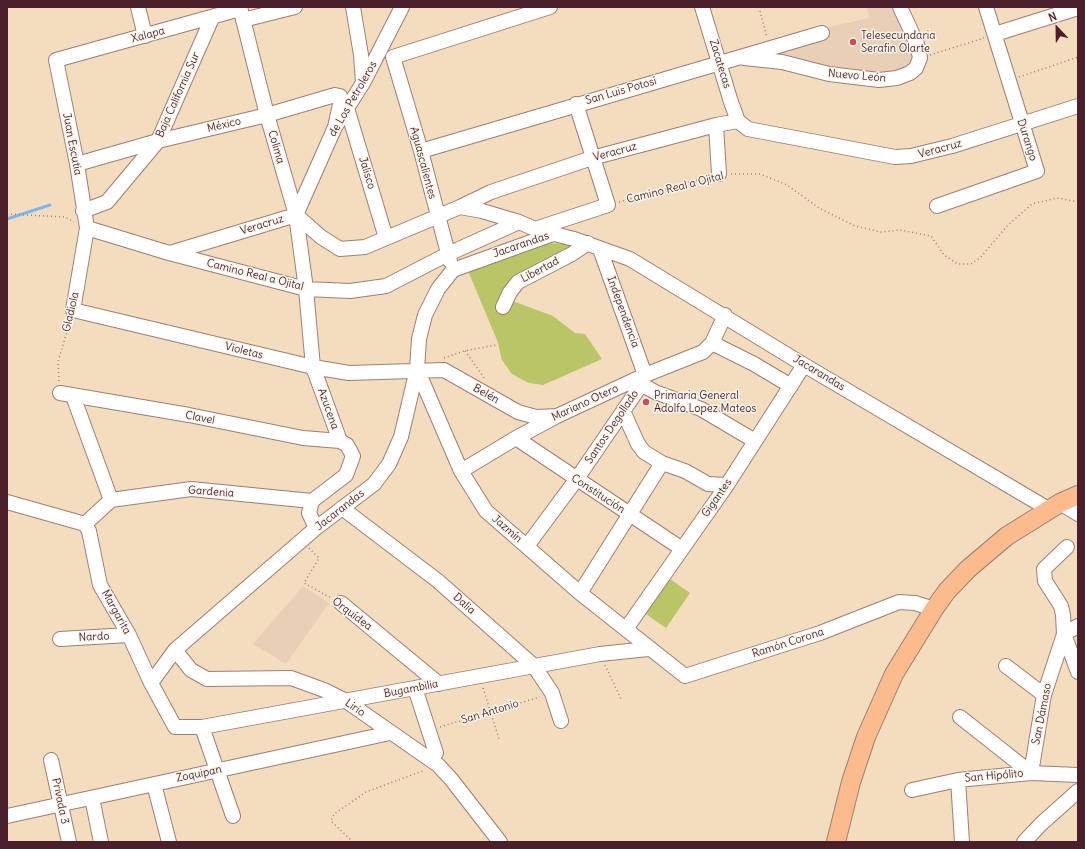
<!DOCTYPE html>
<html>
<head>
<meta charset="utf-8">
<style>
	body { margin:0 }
	#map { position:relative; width:1085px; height:849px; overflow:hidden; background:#f4ddbf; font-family:Delius,sans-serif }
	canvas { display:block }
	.frame { position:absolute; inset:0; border:8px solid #4a1f2b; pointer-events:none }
	.north { position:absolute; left:1037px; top:8px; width:40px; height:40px; -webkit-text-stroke:3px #fbf7ec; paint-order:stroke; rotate:338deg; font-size:11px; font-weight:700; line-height:16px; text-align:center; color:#4a1f2b }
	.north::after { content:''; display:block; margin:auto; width:14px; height:18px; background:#4a1f2b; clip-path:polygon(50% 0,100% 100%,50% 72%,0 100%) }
</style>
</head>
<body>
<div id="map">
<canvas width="1085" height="849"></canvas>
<div class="frame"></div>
<div class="north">N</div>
</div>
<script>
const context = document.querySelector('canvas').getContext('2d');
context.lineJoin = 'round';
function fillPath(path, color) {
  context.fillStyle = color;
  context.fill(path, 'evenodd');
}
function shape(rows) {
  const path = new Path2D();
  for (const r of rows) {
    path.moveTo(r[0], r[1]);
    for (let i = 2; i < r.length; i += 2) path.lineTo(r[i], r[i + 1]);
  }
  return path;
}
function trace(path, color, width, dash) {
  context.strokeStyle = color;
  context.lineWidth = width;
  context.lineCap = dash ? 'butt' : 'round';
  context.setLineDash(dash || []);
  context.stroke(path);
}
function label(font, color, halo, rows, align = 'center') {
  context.font = font + ' Delius,sans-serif';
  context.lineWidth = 3;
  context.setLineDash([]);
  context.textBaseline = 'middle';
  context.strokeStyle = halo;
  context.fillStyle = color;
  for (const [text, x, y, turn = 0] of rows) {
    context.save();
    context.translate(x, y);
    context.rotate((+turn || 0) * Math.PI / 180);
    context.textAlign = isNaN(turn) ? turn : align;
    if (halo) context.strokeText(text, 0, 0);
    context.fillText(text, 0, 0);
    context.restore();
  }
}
const built = shape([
	[867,7,893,7,916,58,901,78,750,57,824,28,869,18],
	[303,586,329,603,286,664,253,644]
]);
const green = shape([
	[543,243,573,244,510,300,553,316,575,333,585,334,602,359,543,385,529,383,519,378,511,373,502,360,497,340,466,266],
	[667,577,690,593,666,628,643,612]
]);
const stream = shape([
	[7,219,50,205]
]);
const path = shape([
	[759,7,767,38],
	[930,55,984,38],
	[1019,77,1078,57],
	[731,174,760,174,787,185,819,208,855,226,881,232,900,230,931,236,944,255,958,264,971,264,980,258,1008,225,1032,204,1057,198,1078,202],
	[619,202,708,177],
	[7,214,65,217,74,222],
	[465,351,485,379],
	[444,358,464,351,496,345],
	[59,381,58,362,70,321],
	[309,548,319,558,304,583,331,598],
	[605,665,621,699],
	[483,688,499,739],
	[440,727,540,697],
	[353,842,331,821,334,814,366,792,425,770]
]);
const minor = shape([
	[138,7,145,36],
	[240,7,267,115,296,215,306,289,313,367,340,441,347,445,353,456,346,475,312,501,309,513,316,528],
	[353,7,361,55,363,83],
	[702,7,731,102,738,121,748,129,895,157,911,156,952,146,1078,106],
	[243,20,295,7],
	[995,34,1078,8],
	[744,58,782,62,829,74,879,80,897,78,910,73,916,68,920,58,917,44,900,7],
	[347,108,386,238],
	[716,125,719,174],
	[421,151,822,33],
	[77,164,158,141,267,115,335,95,340,96,341,100,335,127],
	[937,206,1037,171,986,7],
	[460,207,482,211,519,222,535,229,574,239,630,259,804,365,1050,510],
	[83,211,107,202,158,141,212,18],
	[296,215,321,237,340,249,365,247,460,207,491,192,592,158,716,125,738,121],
	[296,215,335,127,363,83,402,7],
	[519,222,448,254,386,286,350,291,306,289,169,253,87,228,73,310,313,367,349,373,444,370,518,412,536,417,557,416],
	[87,228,77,164,56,60,240,9],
	[535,229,608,205,576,104],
	[600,249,645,375],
	[170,253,296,215],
	[450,261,421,151,393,57,550,7],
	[503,307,510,292,518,282,572,254,588,243],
	[712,343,754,364,791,386],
	[417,369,461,471,486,511,580,593,685,676,820,633,899,602,915,603,934,609],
	[634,380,655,392,701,409,755,441],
	[60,393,189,415,303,438,340,441],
	[73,396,111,500],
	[623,411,638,444,644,452,662,463,685,471,708,484,727,485],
	[516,438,682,549],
	[461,471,516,438,557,416,645,375,703,352,712,343,725,315],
	[111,500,85,524,89,531,100,585,129,635,151,683,175,727,202,727,600,654,648,649],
	[111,500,191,489,312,501],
	[7,502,85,524],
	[1060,503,1078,514],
	[342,508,438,581,534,666,552,693,561,721],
	[527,546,576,480,641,385],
	[1067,547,1044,569,1045,581,1061,606,1063,615,1064,634,1078,672],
	[580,593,662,463],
	[341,603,439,684],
	[626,629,727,485,804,365],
	[1064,634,1078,626],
	[60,639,129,635],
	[175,650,191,670,207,679,291,678,324,690,346,701,438,765,451,779,500,842],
	[1006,666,1044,695],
	[151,683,175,650,316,528,374,484,389,464,401,437,417,369,419,339,425,315,438,289,453,270,553,234],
	[415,688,436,753,430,759],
	[960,717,1031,773,1044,695,1064,634],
	[202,727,233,816],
	[51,760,69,842],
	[958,780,962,842],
	[154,784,169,842],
	[912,790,958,780,1031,773,1078,775],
	[92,798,101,842],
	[7,816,390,733],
	[1024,842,1041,824,1078,791]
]);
const major = shape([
	[836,842,851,782,866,737,894,674,934,609,947,591,968,569,1007,536,1060,503,1078,495]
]);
const markers = [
	[853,42,4,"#d1495b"],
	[646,402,4,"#d1495b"]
];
const streetNames = [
	["Xalapa",148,35,-15],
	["Zacatecas",720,64,73],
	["Nuevo León",857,76,5],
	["San Luis Potosí",621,91,-16],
	["Baja California Sur",178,95,-66],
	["de Los Petroleros",353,99,-60],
	["México",224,125,-13],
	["Durango",1027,140,72],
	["Juan Escutia",72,144,79],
	["Colima",276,147,74],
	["Veracruz",940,149,-15],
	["Veracruz",615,152,-15],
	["Aguascalientes",423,163,75],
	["Jalisco",367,173,73],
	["Camino Real a Ojital",675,188,-14],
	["Veracruz",262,225,-17],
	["Jacarandas",521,245,-19],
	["Libertad",540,270,-28],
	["Camino Real a Ojital",255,275,14],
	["Gladiola",71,312,-77],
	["Independencia",623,312,70],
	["Violetas",244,351,14],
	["Jacarandas",819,373,31],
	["Belén",486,394,29],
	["Mariano Otero",585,403,-25],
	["Azucena",328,409,70],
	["Clavel",200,418,11],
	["Santos Degollado",612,427,-56],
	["Gardenia",211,492,4],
	["Constitución",598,494,33],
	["Gigantes",717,498,-55],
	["Jacarandas",340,510,-38],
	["Jazmín",507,529,41],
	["Dalia",464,604,42],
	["Margarita",116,612,61],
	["Orquídea",352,614,37],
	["Nardo",94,637,-3],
	["Ramón Corona",788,643,-18],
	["Bugambilia",411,689,-11],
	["Lirio",355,708,34],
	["San Antonio",490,712,-17],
	["San Dámaso",1042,714,-79],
	["Zoquipan",199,774,-12],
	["San Hipólito",994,776,-5],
	["Privada 3",60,801,78]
];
const poiNames = [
	["Telesecundaria",861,36],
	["Serafin Olarte",861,49],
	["Primaria General",654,396],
	["Adolfo Lopez Mateos",654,409]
];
fillPath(built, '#e8cfb6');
fillPath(green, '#b9c567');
trace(stream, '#7fb7ef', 3);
trace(minor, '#9f7e75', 16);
trace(major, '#9f7e75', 20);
trace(path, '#9f7e75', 1.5, [1, 3]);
trace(minor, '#fff', 14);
trace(major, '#fbbb8c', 18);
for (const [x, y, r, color] of markers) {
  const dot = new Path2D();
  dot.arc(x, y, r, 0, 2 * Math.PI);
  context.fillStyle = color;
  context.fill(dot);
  trace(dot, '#fbf7ec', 1.5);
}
label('11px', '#4a1f2b', '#fbf7ec', streetNames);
label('11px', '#4a1f2b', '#fbf7ec', poiNames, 'left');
</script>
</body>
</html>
